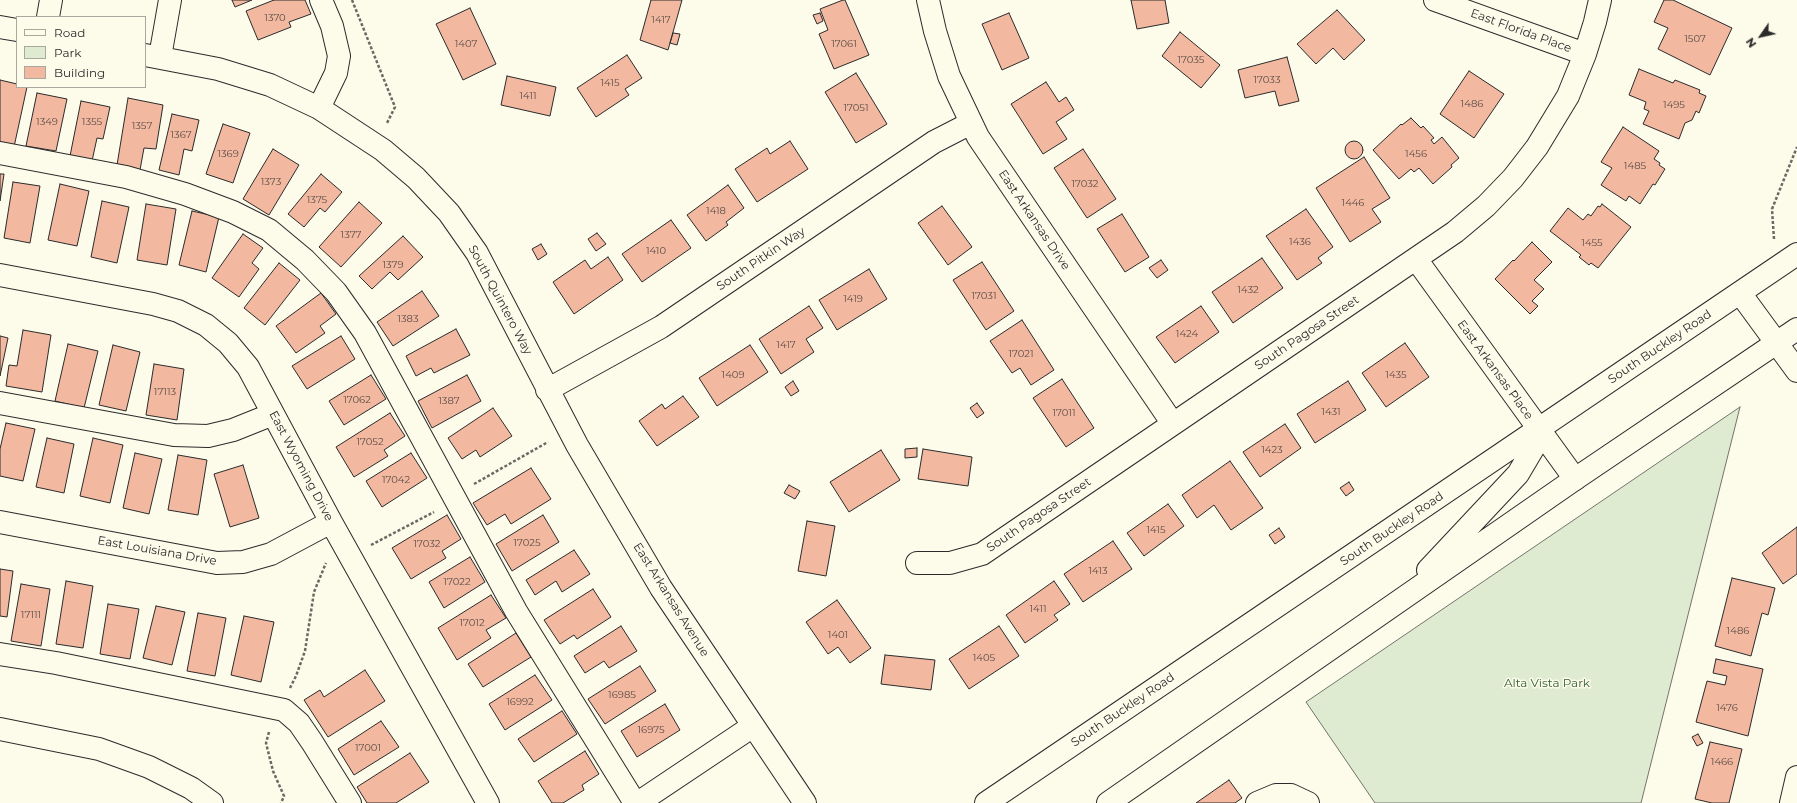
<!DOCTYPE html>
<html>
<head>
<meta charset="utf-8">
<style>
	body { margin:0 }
	#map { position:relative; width:1797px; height:803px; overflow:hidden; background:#fdfbea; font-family:Montserrat,sans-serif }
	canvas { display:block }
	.legend { position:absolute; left:16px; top:16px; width:130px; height:72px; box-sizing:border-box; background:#fdfbea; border:1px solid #a9a89e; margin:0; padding:5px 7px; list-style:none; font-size:12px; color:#2b2b2b }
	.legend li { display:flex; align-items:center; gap:8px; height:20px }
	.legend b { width:20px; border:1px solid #a9a89e }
	.north { position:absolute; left:1741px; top:16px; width:40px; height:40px; -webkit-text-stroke:3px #fdfbea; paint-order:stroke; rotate:236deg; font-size:11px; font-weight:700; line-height:16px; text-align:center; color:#2b2b2b }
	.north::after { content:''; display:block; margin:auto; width:14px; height:18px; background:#2b2b2b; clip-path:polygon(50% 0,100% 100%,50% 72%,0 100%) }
</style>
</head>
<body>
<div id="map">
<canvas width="1797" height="803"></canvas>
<ul class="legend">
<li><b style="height:5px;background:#fdfbea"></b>Road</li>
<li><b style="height:11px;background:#deebd1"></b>Park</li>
<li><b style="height:11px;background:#f2b8a0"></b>Building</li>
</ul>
<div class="north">N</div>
</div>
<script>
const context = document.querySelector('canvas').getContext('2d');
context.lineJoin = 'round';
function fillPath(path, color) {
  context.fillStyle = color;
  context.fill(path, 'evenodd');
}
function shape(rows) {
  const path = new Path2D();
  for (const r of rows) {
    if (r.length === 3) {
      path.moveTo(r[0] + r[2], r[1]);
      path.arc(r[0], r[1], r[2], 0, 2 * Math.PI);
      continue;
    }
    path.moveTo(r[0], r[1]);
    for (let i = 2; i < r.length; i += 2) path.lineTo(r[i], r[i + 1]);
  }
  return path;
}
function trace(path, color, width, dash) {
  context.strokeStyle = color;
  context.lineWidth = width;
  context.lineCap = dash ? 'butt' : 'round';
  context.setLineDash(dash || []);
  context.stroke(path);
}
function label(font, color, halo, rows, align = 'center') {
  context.font = font + ' Montserrat,sans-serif';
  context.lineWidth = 3;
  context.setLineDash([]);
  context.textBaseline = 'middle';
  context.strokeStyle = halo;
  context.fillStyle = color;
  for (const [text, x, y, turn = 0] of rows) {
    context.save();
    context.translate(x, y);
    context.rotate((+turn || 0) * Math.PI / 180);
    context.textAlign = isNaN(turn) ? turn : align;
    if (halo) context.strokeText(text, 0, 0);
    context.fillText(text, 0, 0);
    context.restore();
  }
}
const green = shape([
	[1740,407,1641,803,1375,803,1306,702,1740,407]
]);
const building = shape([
	[232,0,252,0,235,7,232,0],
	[274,0,305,0,311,14,289,22,291,27,258,40,246,11,274,0],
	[651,0,682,0,668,50,640,40,651,0],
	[843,0,845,0,869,55,834,69,819,34,828,30,820,9,843,0],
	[1131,0,1165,0,1169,23,1137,29,1131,0],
	[1664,0,1673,0,1732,28,1710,75,1658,49,1668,28,1654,22,1664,0],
	[470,8,496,64,463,80,436,24,470,8],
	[1337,10,1365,40,1344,60,1333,48,1316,64,1297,44,1337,10],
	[820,13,823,21,817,24,813,15,820,13],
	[1009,13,1029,58,1002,70,982,24,1009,13],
	[1180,32,1220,65,1201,88,1162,56,1180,32],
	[673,33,680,34,677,45,670,43,673,33],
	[627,55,642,78,625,89,629,95,596,117,577,88,627,55],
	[1287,57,1299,101,1279,106,1275,91,1245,98,1238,70,1287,57],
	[1639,69,1673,83,1675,80,1700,90,1699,93,1706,96,1699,113,1696,111,1692,120,1685,123,1679,139,1643,124,1649,111,1644,109,1646,102,1629,95,1639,69],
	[1469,71,1504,94,1474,138,1440,114,1469,71],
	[856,73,887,124,856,143,825,92,856,73],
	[507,76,556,87,550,116,501,105,507,76],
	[0,80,17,84,17,87,27,87,14,147,0,144,0,80],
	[1046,82,1059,102,1066,97,1074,110,1056,122,1067,139,1043,154,1011,104,1046,82],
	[37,93,67,99,56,151,26,146,37,93],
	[128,98,163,105,156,149,144,148,140,170,117,165,128,98],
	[81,101,110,107,103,139,97,138,92,161,70,156,81,101],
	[172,114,199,120,192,151,184,149,179,175,159,170,172,114],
	[1411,118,1421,128,1423,126,1434,138,1431,140,1434,144,1442,137,1459,158,1451,165,1452,167,1433,184,1419,168,1414,172,1411,169,1399,179,1373,150,1401,124,1402,125,1411,118],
	[223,124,250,133,233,183,206,174,223,124],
	[1623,127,1659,151,1654,159,1660,163,1659,165,1665,169,1655,185,1653,184,1640,204,1629,196,1626,201,1601,185,1612,168,1601,162,1623,127],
	[1354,150,9],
	[790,141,808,169,757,202,735,169,767,148,770,154,790,141],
	[273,149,299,165,269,215,243,199,273,149],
	[1083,149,1116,199,1087,218,1054,168,1083,149],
	[1364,157,1390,198,1372,209,1381,222,1350,242,1316,188,1364,157],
	[0,174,4,174,0,201,0,174],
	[321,174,342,192,325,212,320,208,304,227,288,214,321,174],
	[13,182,40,186,30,243,4,238,13,182],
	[60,184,89,191,77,246,48,240,60,184],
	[728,185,744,208,726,222,728,225,706,241,687,215,728,185],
	[102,201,129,207,117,263,91,257,102,201],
	[359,202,382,223,341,267,319,247,359,202],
	[146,204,176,209,167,265,137,260,146,204],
	[1602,204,1631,227,1598,268,1591,263,1589,265,1579,257,1581,255,1550,231,1568,208,1583,220,1588,214,1591,216,1598,206,1600,207,1602,204],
	[942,206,972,247,948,265,918,223,942,206],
	[1306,209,1333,247,1318,258,1322,263,1297,280,1266,236,1306,209],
	[192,211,219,217,206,272,179,265,192,211],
	[1122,214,1149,257,1125,272,1097,229,1122,214],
	[671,220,691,248,642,282,622,254,671,220],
	[597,233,606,244,596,251,588,239,597,233],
	[243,234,263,248,252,263,259,269,239,297,212,278,243,234],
	[403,236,423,257,398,280,390,272,372,289,359,276,403,236],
	[1532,242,1552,262,1534,280,1544,289,1532,301,1538,306,1530,314,1495,279,1513,260,1514,261,1532,242],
	[541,244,547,254,538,260,532,249,541,244],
	[608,257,623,280,574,314,553,282,585,260,591,269,608,257],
	[1262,258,1283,288,1233,323,1212,292,1262,258],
	[1161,260,1168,270,1157,278,1149,268,1161,260],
	[982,262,1014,311,986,330,953,280,982,262],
	[279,263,300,280,265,325,244,308,279,263],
	[869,269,887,299,837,330,819,300,869,269],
	[422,291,439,316,393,346,377,322,422,291],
	[321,293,336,314,320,326,325,333,296,353,276,326,321,293],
	[809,306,823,328,806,339,814,352,781,374,759,339,809,306],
	[1201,306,1219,332,1175,363,1156,337,1201,306],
	[1022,320,1054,370,1031,385,1020,368,1012,373,990,341,1022,320],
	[456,329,470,355,434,373,431,368,416,376,406,356,456,329],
	[23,330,51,335,42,392,6,386,9,365,17,366,23,330],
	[0,336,8,338,0,376,0,336],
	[341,336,355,359,307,389,292,366,341,336],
	[1405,343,1429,377,1386,407,1362,373,1405,343],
	[68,344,98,351,84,408,55,401,68,344],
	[113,345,140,352,126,411,99,405,113,345],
	[750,345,768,372,717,406,699,378,750,345],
	[154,364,184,369,177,420,146,415,154,364],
	[371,375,386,399,344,425,329,401,371,375],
	[467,375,481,401,432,428,418,401,467,375],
	[1062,379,1094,428,1066,447,1033,398,1062,379],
	[793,381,799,391,791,396,785,387,793,381],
	[1348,381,1366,410,1315,443,1297,414,1348,381],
	[683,396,699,417,657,446,639,421,662,404,665,409,683,396],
	[977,403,984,413,977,418,970,408,977,403],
	[493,408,512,436,480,457,476,450,462,459,448,438,493,408],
	[390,413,405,436,384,450,388,456,354,477,336,447,390,413],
	[6,423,35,429,23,481,0,476,0,449,6,423],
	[1285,424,1301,448,1260,477,1243,452,1285,424],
	[47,438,74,444,64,493,36,487,47,438],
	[93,438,123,445,110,503,80,496,93,438],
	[917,448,917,457,905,458,905,449,917,448],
	[923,449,972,457,968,486,918,479,923,449],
	[881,450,900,480,849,512,830,482,881,450],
	[135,453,162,459,149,514,123,508,135,453],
	[411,453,427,478,382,507,366,481,411,453],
	[178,455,207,460,198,515,168,510,178,455],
	[1230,461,1263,508,1231,530,1214,505,1197,518,1182,495,1230,461],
	[243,465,259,518,230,527,214,474,243,465],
	[531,468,551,499,511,524,505,514,487,525,473,503,531,468],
	[1349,482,1354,490,1346,496,1340,488,1349,482],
	[789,485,800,491,795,499,784,493,789,485],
	[1168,504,1184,526,1144,556,1127,533,1168,504],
	[447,515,461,539,442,551,446,558,411,579,392,548,447,515],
	[543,515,559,542,512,571,496,544,543,515],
	[807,521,835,526,826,576,798,571,807,521],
	[1797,527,1797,574,1783,584,1762,553,1797,527],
	[1279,528,1285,537,1275,544,1269,535,1279,528],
	[1113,541,1132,569,1083,602,1064,574,1113,541],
	[574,550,590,574,562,592,556,581,535,595,526,580,574,550],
	[470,557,485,582,444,608,429,582,470,557],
	[0,569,13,571,7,617,0,616,0,569],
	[1732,578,1775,588,1768,615,1762,613,1751,656,1715,646,1732,578],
	[66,581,93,586,83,648,56,644,66,581],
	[1054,581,1070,604,1054,615,1058,620,1025,643,1006,615,1054,581],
	[21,584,50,589,41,646,11,641,21,584],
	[593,589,611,617,577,639,574,635,560,644,544,620,593,589],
	[491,595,506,618,486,630,491,638,457,660,438,628,491,595],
	[837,600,871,648,850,663,838,647,828,654,806,622,837,600],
	[108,604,139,609,130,659,100,654,108,604],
	[156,606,185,612,172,665,143,658,156,606],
	[198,613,226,618,215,676,187,671,198,613],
	[244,616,274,622,261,682,231,675,244,616],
	[621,626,637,651,609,668,604,661,585,673,574,656,621,626],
	[999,626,1019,656,969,689,949,659,999,626],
	[516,633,531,657,483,687,468,664,516,633],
	[885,655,935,660,931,690,881,684,885,655],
	[1716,659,1763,669,1748,736,1696,722,1707,681,1725,685,1727,676,1713,673,1716,659],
	[640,666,656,691,605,724,588,699,640,666],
	[365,670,385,701,328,737,304,700,320,690,324,697,365,670],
	[535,675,552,700,505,730,489,704,535,675],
	[665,704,680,730,637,757,621,731,665,704],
	[562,711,577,734,534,762,518,739,562,711],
	[381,721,399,747,354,775,338,749,381,721],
	[1698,734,1703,743,1697,746,1692,737,1698,734],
	[1710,742,1742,749,1729,803,1712,803,1695,799,1710,742],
	[585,751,599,774,582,785,584,790,563,803,552,803,538,781,585,751],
	[410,753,429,782,396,803,367,803,357,787,410,753],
	[1229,780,1242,798,1235,803,1196,803,1229,780]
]);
const path = shape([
	[352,0,395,107,387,123],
	[1774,239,1772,209,1797,147],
	[474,484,548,442],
	[371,545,434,512],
	[290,688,296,676,305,651,314,592,326,563],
	[269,732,266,743,273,771,284,796,281,803]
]);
const minor = shape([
	[928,0,935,31,949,76,978,137,1173,424],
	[1435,0,1585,54],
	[48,17,51,0],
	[0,27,17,30],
	[145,55,218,69,270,85,319,108,383,150,416,178,449,213,477,253,577,445,661,588,805,803],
	[160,57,170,0],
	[319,108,336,73,339,56,332,26,321,0],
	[0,153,126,177,185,194,233,212,269,230,305,260,336,292,365,333,516,611,635,803],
	[1416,259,1575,479],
	[0,275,153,304,178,311,206,325,228,343,248,367,331,522,488,803],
	[1740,293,1797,371],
	[547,390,661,327,934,142,971,123],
	[0,403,174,435,208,436,233,430,273,414],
	[0,522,217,563,243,562,271,554,331,522],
	[917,563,950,563,982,554,1455,232,1486,206,1513,178,1537,147,1568,96,1585,54,1595,22,1600,0],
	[0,654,56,663,284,710,299,723,312,742,350,803],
	[0,729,99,749,149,767,191,788,212,803],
	[638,803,753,726],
	[1257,803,1276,795,1291,795,1308,803],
	[1791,803,1797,777]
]);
const major = shape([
	[1428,570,1518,474,1534,447,1538,430],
	[986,803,1797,254],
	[1108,803,1575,479,1797,329]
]);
const numberNames = [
	["1370",275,18],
	["1417",661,20],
	["1507",1695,39],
	["1407",466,44],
	["17061",844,44],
	["17035",1191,60],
	["17033",1267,80],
	["1415",610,83],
	["1411",528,96],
	["1486",1472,104],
	["1495",1674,105],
	["17051",856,108],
	["1349",47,122],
	["1355",92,122],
	["1357",142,126],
	["1367",181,135],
	["1369",228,154],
	["1456",1416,154],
	["1485",1635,166],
	["1373",271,182],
	["17032",1085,184],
	["1375",317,200],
	["1446",1353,203],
	["1418",716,211],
	["1377",351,235],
	["1436",1300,242],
	["1455",1592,243],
	["1410",656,251],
	["1379",393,265],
	["1432",1248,290],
	["17031",984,296],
	["1419",853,299],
	["1383",408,319],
	["1424",1187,334],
	["1417",786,345],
	["17021",1021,354],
	["1409",733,375],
	["1435",1396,375],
	["17113",165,392],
	["17062",357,400],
	["1387",449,401],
	["1431",1331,412],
	["17011",1064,413],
	["17052",370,442],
	["1423",1272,450],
	["17042",396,480],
	["1415",1156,530],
	["17025",527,543],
	["17032",427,544],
	["1413",1098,571],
	["17022",457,582],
	["1411",1038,609],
	["17111",31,615],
	["17012",472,623],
	["1486",1738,631],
	["1401",838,635],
	["1405",984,658],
	["16985",622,695],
	["16992",520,702],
	["1476",1727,708],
	["16975",651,730],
	["17001",368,748],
	["1466",1722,762]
];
const streetNames = [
	["East Florida Place",1521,31,20],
	["East Arkansas Drive",1034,220,56],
	["South Pitkin Way",761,259,-34],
	["South Quintero Way",500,300,62],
	["South Pagosa Street",1307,333,-34],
	["South Buckley Road",1660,347,-34],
	["East Arkansas Place",1495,370,54],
	["East Wyoming Drive",301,466,62],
	["South Pagosa Street",1039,515,-34],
	["South Buckley Road",1392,529,-34],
	["East Louisiana Drive",157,551,10],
	["East Arkansas Avenue",671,600,58],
	["South Buckley Road",1123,710,-34]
];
const parkNames = [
	["Alta Vista Park",1547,683]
];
fillPath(green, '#deebd1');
trace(green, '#74746e', 1);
fillPath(building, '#f2b8a0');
trace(building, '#2b2b2b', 1);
trace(minor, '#2b2b2b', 24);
trace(major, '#2b2b2b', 24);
trace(path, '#6a6964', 2.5, [3, 2]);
trace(minor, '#fdfbea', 22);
trace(major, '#fdfbea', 22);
label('10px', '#5d4e48', null, numberNames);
label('12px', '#2b2b2b', '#fdfbea', streetNames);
label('12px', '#34623c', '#fdfbea', parkNames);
</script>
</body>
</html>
